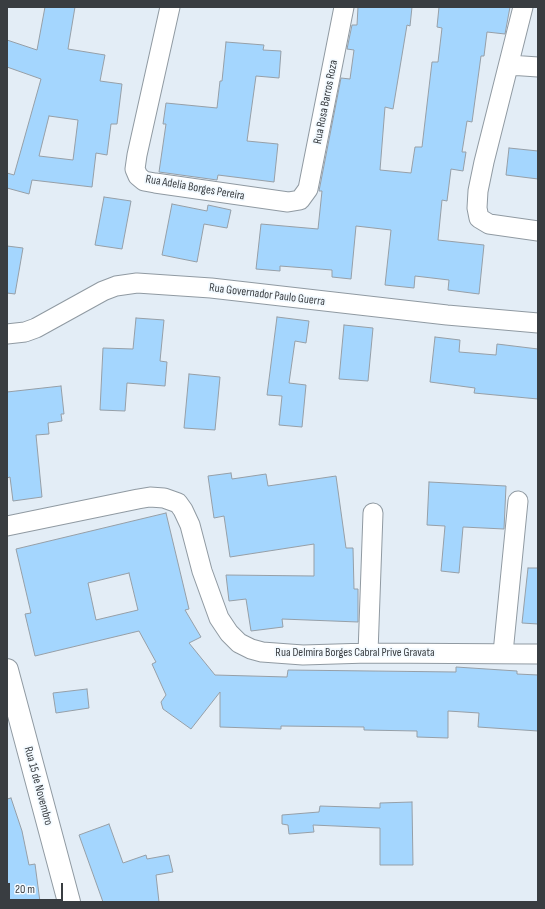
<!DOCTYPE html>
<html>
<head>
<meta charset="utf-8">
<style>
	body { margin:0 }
	#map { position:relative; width:545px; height:909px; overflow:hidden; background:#e3edf6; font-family:"Sofia Sans Condensed",sans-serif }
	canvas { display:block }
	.frame { position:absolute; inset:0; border:8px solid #393d41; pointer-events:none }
	.scale { position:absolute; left:8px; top:883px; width:55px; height:18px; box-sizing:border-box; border:2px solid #393d41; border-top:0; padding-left:5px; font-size:12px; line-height:14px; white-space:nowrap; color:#393d41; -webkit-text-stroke:3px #f3faff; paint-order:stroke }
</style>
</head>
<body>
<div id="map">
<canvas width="545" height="909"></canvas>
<div class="frame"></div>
<div class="scale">20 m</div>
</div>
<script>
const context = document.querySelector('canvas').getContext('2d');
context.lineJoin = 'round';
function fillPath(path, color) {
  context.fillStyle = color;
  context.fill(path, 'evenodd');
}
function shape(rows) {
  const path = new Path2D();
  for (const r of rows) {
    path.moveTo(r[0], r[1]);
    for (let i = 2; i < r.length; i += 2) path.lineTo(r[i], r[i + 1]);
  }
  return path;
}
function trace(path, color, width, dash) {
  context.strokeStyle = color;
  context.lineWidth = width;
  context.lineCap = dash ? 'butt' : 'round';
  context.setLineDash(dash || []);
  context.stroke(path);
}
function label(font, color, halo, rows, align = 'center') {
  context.font = font + ' "Sofia Sans Condensed",sans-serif';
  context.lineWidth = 3.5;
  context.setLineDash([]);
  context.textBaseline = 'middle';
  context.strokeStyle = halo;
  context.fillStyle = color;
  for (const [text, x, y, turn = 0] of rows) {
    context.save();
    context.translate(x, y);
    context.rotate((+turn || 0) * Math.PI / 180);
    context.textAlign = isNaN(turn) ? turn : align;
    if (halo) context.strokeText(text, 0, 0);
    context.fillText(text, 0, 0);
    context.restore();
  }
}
const building = shape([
	[45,7,75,7,68,49,105,55,100,81,122,84,117,124,111,124,107,155,96,153,92,187,32,180,29,194,7,188,7,173,14,175,41,79,7,67,7,40,37,50,45,7],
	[49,116,78,120,73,160,39,156,49,116],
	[358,7,412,7,410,26,407,25,393,109,385,107,380,170,411,173,415,147,422,147,432,62,438,62,442,28,437,27,439,7,510,7,505,34,487,32,484,56,481,56,472,122,467,121,462,152,466,152,463,171,451,169,447,201,442,200,438,240,484,245,479,294,448,290,449,280,415,276,414,288,385,285,391,230,356,226,351,279,332,277,332,270,280,266,280,271,256,269,261,224,318,229,322,191,319,191,341,78,350,79,354,50,347,49,352,25,357,25,358,7],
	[226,42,264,45,263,50,281,51,279,78,256,76,247,141,278,144,274,182,218,175,217,180,159,172,166,124,163,124,166,103,217,108,220,81,222,81,226,42],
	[509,148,538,151,538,179,506,175,509,148],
	[104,197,131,201,122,249,95,245,104,197],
	[172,204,207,211,208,205,231,210,227,228,204,224,197,262,162,255,172,204],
	[7,246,23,248,15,294,7,293,7,246],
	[277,317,309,321,306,343,295,341,289,383,306,385,302,427,279,425,282,396,267,395,277,317],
	[136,318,164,320,160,361,167,362,165,386,127,383,125,411,100,410,103,348,133,349,136,318],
	[344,325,373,328,368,381,339,379,344,325],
	[435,337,460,340,459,352,496,355,497,344,538,349,538,399,474,393,475,388,430,382,435,337],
	[189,374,220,377,215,430,184,428,189,374],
	[61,386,64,414,61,414,62,421,48,423,49,434,36,435,42,497,13,501,10,477,7,478,7,392,61,386],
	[231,473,232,479,266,474,268,486,336,476,346,548,353,548,354,589,358,589,358,622,282,619,283,627,251,631,246,599,229,601,226,575,314,576,314,544,230,557,224,516,214,518,208,476,231,473],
	[429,482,506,486,504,529,463,527,459,573,441,571,445,526,427,525,429,482],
	[166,513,189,609,185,610,201,637,189,643,215,675,287,677,288,670,456,672,456,667,517,671,517,674,538,675,538,731,478,727,479,713,448,711,448,738,417,737,417,731,364,730,364,727,281,726,281,729,220,727,220,692,191,729,163,709,161,702,166,695,152,664,156,662,139,631,35,656,25,614,31,613,16,549,166,513],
	[129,573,138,610,96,620,88,583,129,573],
	[528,568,538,568,538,624,522,623,528,568],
	[87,689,89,708,56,713,53,693,87,689],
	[11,798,22,831,29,865,35,864,40,902,7,902,7,799,11,798],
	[412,802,413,865,380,865,380,828,313,825,314,832,289,834,288,825,282,824,282,815,319,812,320,806,380,808,380,803,412,802],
	[109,824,123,863,146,855,147,859,169,855,173,872,156,875,159,902,103,902,79,835,109,824]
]);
const street = shape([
	[170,7,137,155,135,169,138,176,144,181,155,183,288,202,300,200,308,189,344,7],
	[523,7,484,162,478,191,477,208,479,218,489,224,538,231],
	[509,65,538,67],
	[7,334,25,332,36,328,103,291,116,286,137,283,211,288,447,315,538,323],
	[7,526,138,499,150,497,164,498,178,503,183,510,190,525,202,571,219,618,229,633,239,643,251,649,262,652,303,655,368,653,538,654],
	[368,653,373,513],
	[503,653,518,501]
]);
const secondary = shape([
	[7,670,69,902]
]);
const streetNames = [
	["Rua Rosa Barros Roza",326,102,-79],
	["Rua Adelia Borges Pereira",195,188,10],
	["Rua Governador Paulo Guerra",267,295,7],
	["Rua Delmira Borges Cabral Prive Gravata",355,653],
	["Rua 15 de Novembro",38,786,75]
];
fillPath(building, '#a4d6fe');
trace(building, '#969fa7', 1);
trace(street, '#909aa2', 21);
trace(secondary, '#909aa2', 24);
trace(street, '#fff', 19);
trace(secondary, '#fff', 22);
label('12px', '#393d41', '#f3faff', streetNames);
</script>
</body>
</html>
